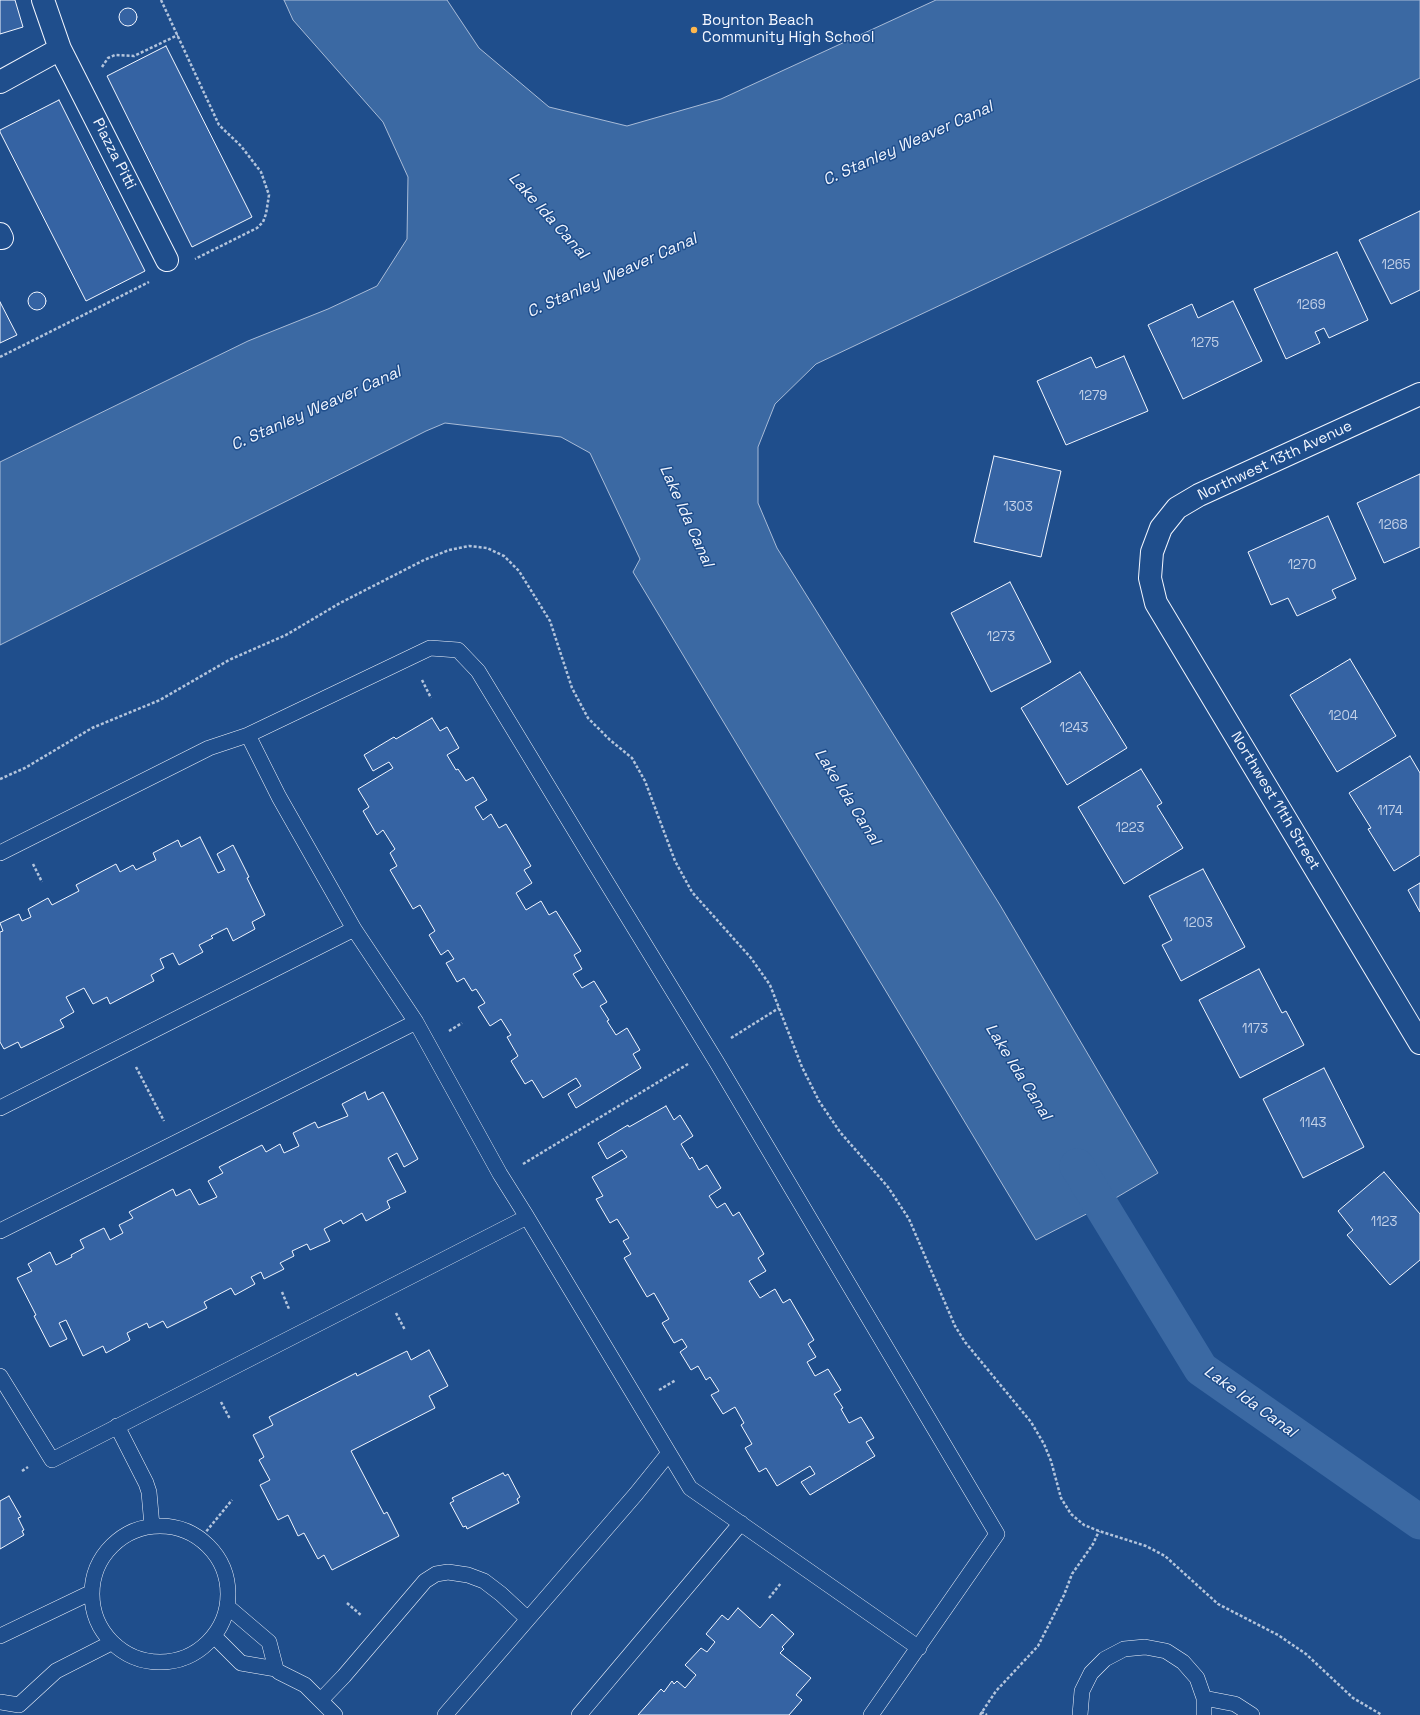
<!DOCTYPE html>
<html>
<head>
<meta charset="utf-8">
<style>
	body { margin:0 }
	canvas { display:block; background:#1f4e8c }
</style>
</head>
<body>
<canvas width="1420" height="1715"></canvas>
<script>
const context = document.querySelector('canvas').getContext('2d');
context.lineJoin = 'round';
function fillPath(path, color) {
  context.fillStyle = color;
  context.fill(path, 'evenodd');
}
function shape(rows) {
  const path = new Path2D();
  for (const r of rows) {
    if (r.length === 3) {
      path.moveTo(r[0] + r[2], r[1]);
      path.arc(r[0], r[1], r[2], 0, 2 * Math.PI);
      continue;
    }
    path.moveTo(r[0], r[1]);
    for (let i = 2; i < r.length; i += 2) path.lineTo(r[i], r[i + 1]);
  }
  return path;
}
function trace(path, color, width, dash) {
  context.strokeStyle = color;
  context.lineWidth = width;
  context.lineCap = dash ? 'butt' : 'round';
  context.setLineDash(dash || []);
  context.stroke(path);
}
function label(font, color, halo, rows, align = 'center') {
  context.font = font + ' "Space Grotesk",sans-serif';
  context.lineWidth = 3;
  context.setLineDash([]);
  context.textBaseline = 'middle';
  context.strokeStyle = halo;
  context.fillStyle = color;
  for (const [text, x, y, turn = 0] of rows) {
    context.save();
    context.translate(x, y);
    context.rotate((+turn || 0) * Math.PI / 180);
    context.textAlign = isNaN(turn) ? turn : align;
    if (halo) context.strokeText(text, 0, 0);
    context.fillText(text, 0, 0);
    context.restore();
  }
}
const water = shape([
	[284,0,447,0,479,48,549,107,627,126,721,99,936,0,1420,0,1420,78,816,364,775,404,758,447,758,503,777,548,1000,905,1158,1173,1102,1206,1036,1240,633,572,640,559,590,453,561,437,445,423,426,431,0,645,0,462,248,341,328,309,377,286,407,239,408,177,383,122,293,20,284,0]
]);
const canal = shape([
	[1077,1166,1201,1369,1420,1522]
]);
const building = shape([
	[0,0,15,0,23,27,0,34,0,0],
	[128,17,9],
	[166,46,252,217,192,247,107,76,166,46],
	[59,100,145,271,86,301,0,132,0,130,59,100],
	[1420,211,1420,290,1391,304,1359,240,1420,211],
	[1337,252,1368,320,1329,338,1324,328,1315,332,1320,343,1286,359,1254,289,1337,252],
	[37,301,9],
	[1233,301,1262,361,1183,399,1148,325,1192,304,1198,318,1233,301],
	[0,302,17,335,0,343,0,302],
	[1124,356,1148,411,1066,445,1037,381,1091,357,1096,368,1124,356],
	[994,456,1061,471,1041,557,974,542,994,456],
	[1420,474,1420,547,1384,563,1357,503,1420,474],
	[1328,516,1356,579,1332,590,1336,598,1297,616,1288,598,1271,605,1248,552,1328,516],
	[1010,582,1051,662,991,692,951,613,1010,582],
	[1350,659,1396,736,1337,772,1290,695,1350,659],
	[1080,672,1127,748,1067,785,1021,708,1080,672],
	[432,718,440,731,447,727,459,748,447,755,456,770,458,769,466,781,473,777,487,800,475,807,483,820,491,814,499,828,506,824,531,866,524,870,532,883,516,893,526,910,541,901,549,915,556,911,581,951,574,955,582,969,573,974,582,988,594,981,607,1002,600,1006,609,1020,607,1021,616,1035,627,1028,640,1050,633,1054,641,1068,576,1108,568,1094,581,1086,576,1078,543,1098,532,1080,525,1084,511,1061,518,1056,507,1037,511,1035,501,1019,490,1026,478,1007,485,1003,476,989,472,991,464,978,457,982,446,963,454,959,448,950,441,955,429,935,435,931,420,905,413,909,390,870,397,866,390,853,395,849,383,830,377,835,363,811,369,807,358,789,393,768,389,762,373,771,364,755,394,737,396,739,432,718],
	[1410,756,1420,773,1420,855,1394,871,1368,829,1371,828,1349,793,1410,756],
	[1141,769,1162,803,1157,806,1183,848,1124,884,1078,807,1141,769],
	[200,837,218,873,225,870,217,854,233,845,249,877,247,878,265,915,252,922,255,929,233,941,227,928,211,936,213,938,199,945,203,952,179,965,173,953,160,959,164,968,151,975,154,981,110,1004,107,997,93,1004,84,988,66,997,74,1012,60,1020,64,1027,21,1048,18,1042,4,1049,0,1042,0,932,3,931,0,923,19,914,22,921,31,917,28,909,48,898,52,905,79,891,76,885,116,864,120,872,133,865,136,870,156,860,153,853,178,840,181,847,200,837],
	[1203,869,1245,947,1181,981,1162,945,1172,940,1149,896,1203,869],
	[1420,883,1420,912,1408,890,1420,883],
	[1259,969,1282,1013,1286,1011,1304,1045,1240,1078,1199,1000,1259,969],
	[1324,1068,1364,1147,1303,1178,1263,1099,1324,1068],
	[365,1092,368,1100,383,1092,418,1159,404,1167,397,1153,388,1158,406,1192,387,1201,390,1208,366,1221,362,1213,343,1224,341,1220,324,1229,330,1241,310,1250,307,1244,292,1251,294,1256,280,1263,284,1269,264,1279,261,1272,251,1277,255,1284,235,1295,231,1288,204,1302,207,1308,167,1328,163,1321,149,1328,147,1323,127,1333,130,1340,106,1353,103,1346,83,1356,66,1320,59,1323,67,1339,50,1347,34,1316,36,1315,17,1278,32,1271,28,1264,50,1252,56,1265,72,1257,71,1255,84,1248,80,1240,104,1228,110,1240,123,1233,119,1225,133,1218,129,1212,173,1189,176,1196,190,1189,199,1205,217,1197,208,1181,223,1173,219,1167,262,1145,266,1152,280,1144,284,1153,299,1146,293,1133,315,1122,318,1128,348,1116,342,1104,365,1092],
	[666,1106,674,1120,680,1115,693,1136,681,1144,690,1159,692,1157,699,1170,707,1165,721,1188,709,1196,717,1208,725,1203,733,1216,739,1212,764,1254,758,1258,766,1271,749,1281,760,1298,775,1289,783,1303,790,1299,814,1340,808,1344,816,1357,807,1362,815,1376,828,1369,841,1390,834,1394,843,1408,841,1409,849,1423,861,1417,874,1438,866,1442,875,1456,810,1495,801,1482,815,1474,810,1466,777,1486,766,1468,759,1472,745,1448,752,1444,741,1425,744,1423,735,1407,723,1414,711,1395,719,1391,710,1377,706,1380,698,1366,691,1370,680,1352,687,1347,682,1339,674,1343,662,1323,669,1319,654,1293,647,1297,624,1258,631,1254,623,1241,629,1238,617,1219,610,1223,596,1199,603,1196,592,1177,627,1157,622,1150,607,1159,598,1143,628,1125,629,1127,666,1106],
	[1384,1172,1420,1214,1420,1260,1390,1285,1347,1235,1353,1230,1338,1211,1384,1172],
	[429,1350,448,1386,429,1396,435,1408,351,1451,384,1514,387,1512,399,1536,332,1570,324,1555,318,1559,304,1533,298,1536,288,1515,278,1520,260,1485,270,1480,259,1460,264,1457,253,1435,273,1425,269,1417,356,1373,357,1376,407,1351,411,1360,429,1350],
	[503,1473,505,1476,508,1474,520,1497,517,1499,519,1503,467,1529,466,1526,463,1527,450,1503,454,1501,452,1498,503,1473],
	[9,1496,21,1517,18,1518,24,1530,22,1531,24,1535,0,1549,0,1501,9,1496],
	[738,1608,760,1628,772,1614,794,1634,782,1647,784,1649,780,1653,811,1678,796,1695,802,1700,789,1715,638,1715,661,1689,664,1692,672,1681,674,1684,677,1681,685,1688,696,1675,685,1665,701,1648,707,1652,715,1642,706,1634,722,1615,728,1620,738,1608]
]);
const path = shape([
	[161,0,219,125,241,146,261,172,269,195,266,214,263,222,257,228,195,259],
	[102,67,108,58,115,55,134,56,178,35],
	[0,357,149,282],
	[422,680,431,698],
	[0,779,25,768,92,728,160,700,229,660,286,635,340,603,424,560,449,550,469,546,487,548,504,556,519,571,550,621,572,688,588,718,610,740,632,758,645,781,675,861,692,892,751,958,770,985,802,1067,819,1101,840,1132,888,1187,909,1219,955,1326,965,1342,1031,1422,1044,1444,1051,1461,1061,1498,1071,1514,1084,1525,1099,1531,1146,1546,1165,1556,1218,1604,1278,1635,1306,1654,1353,1698,1382,1715],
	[33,864,42,882],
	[449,1031,462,1023],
	[731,1038,779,1008],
	[136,1067,164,1121],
	[523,1164,688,1064],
	[282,1292,289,1309],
	[396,1313,405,1330],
	[659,1390,676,1380],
	[221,1402,230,1419],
	[22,1471,28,1467],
	[200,1539,232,1500],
	[769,1598,781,1583],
	[347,1603,362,1616],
	[981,1712,987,1715],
	[980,1715,996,1691,1038,1646,1064,1595,1072,1574,1093,1544,1099,1531]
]);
const lane = shape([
	[248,735,279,797,354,929],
	[0,853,209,748,248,735,430,648,458,650,478,671,588,852,716,1061,997,1534,871,1715],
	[0,1108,354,929,416,1022,500,1174,527,1217],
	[0,1231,416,1022],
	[0,1376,52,1460,527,1217,690,1488,919,1648],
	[117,1426,146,1483,149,1492,152,1526],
	[160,1594,68],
	[228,1607,269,1642,276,1669,279,1672,305,1685,335,1715],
	[0,1636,92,1592],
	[214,1636,241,1663,276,1669],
	[1204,1698,1235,1704,1252,1715],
	[321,1700,344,1676,425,1581,436,1574,448,1572,468,1575,484,1581,501,1594,528,1619],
	[0,1702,19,1705,56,1671,111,1643],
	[445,1715,636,1494,669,1453],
	[579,1715,741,1523],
	[1080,1715,1082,1691,1091,1673,1105,1659,1124,1649,1145,1647,1166,1651,1183,1662,1197,1678,1204,1698,1204,1715]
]);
const street = shape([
	[43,0,60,49,167,260],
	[0,82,60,49],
	[0,234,2,238,0,238],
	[1420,394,1199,495,1177,508,1161,528,1152,552,1150,578,1156,603,1420,1043]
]);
const markers = [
	[694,30,4,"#ffb74d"]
];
const numberNames = [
	["1265",1396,265],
	["1269",1311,305],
	["1275",1205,343],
	["1279",1093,396],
	["1303",1018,507],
	["1268",1393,525],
	["1270",1302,565],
	["1273",1001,637],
	["1204",1343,716],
	["1243",1074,728],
	["1174",1390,811],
	["1223",1130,828],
	["1203",1198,923],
	["1173",1255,1029],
	["1143",1313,1123],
	["1123",1384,1222]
];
const poiNames = [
	["Boynton Beach",702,21],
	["Community High School",702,38]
];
const streetNames = [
	["Piazza Pitti",114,154,63],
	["Northwest 13th Avenue",1275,461,-25],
	["Northwest 11th Street",1275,801,59]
];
const waterNames = [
	["C. Stanley Weaver Canal",908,144,-24],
	["Lake Ida Canal",548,216,48],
	["C. Stanley Weaver Canal",612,276,-24],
	["C. Stanley Weaver Canal",316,409,-24],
	["Lake Ida Canal",686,516,66],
	["Lake Ida Canal",847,797,58],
	["Lake Ida Canal",1018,1072,58],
	["Lake Ida Canal",1250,1402,36]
];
fillPath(water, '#3b69a3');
trace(water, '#a8bbd7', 1);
trace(canal, '#3b69a3', 35);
fillPath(building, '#3563a3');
trace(building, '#f2f6ff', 1);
trace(lane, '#f2f6ff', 16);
trace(street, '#f2f6ff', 24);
trace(path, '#b3c4dc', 2.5, [3, 2]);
trace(lane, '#1f4e8c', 15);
trace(street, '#1f4e8c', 22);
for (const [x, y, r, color] of markers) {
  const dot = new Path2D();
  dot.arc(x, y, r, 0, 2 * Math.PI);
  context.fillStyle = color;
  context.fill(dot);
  trace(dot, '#1f4e8c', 1.5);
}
label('13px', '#c3d1e8', null, numberNames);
label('15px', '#f2f6ff', '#1f4e8c', poiNames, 'left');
label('15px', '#f2f6ff', '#1f4e8c', streetNames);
label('italic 16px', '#f2f6ff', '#1f4e8c', waterNames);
</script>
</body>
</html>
